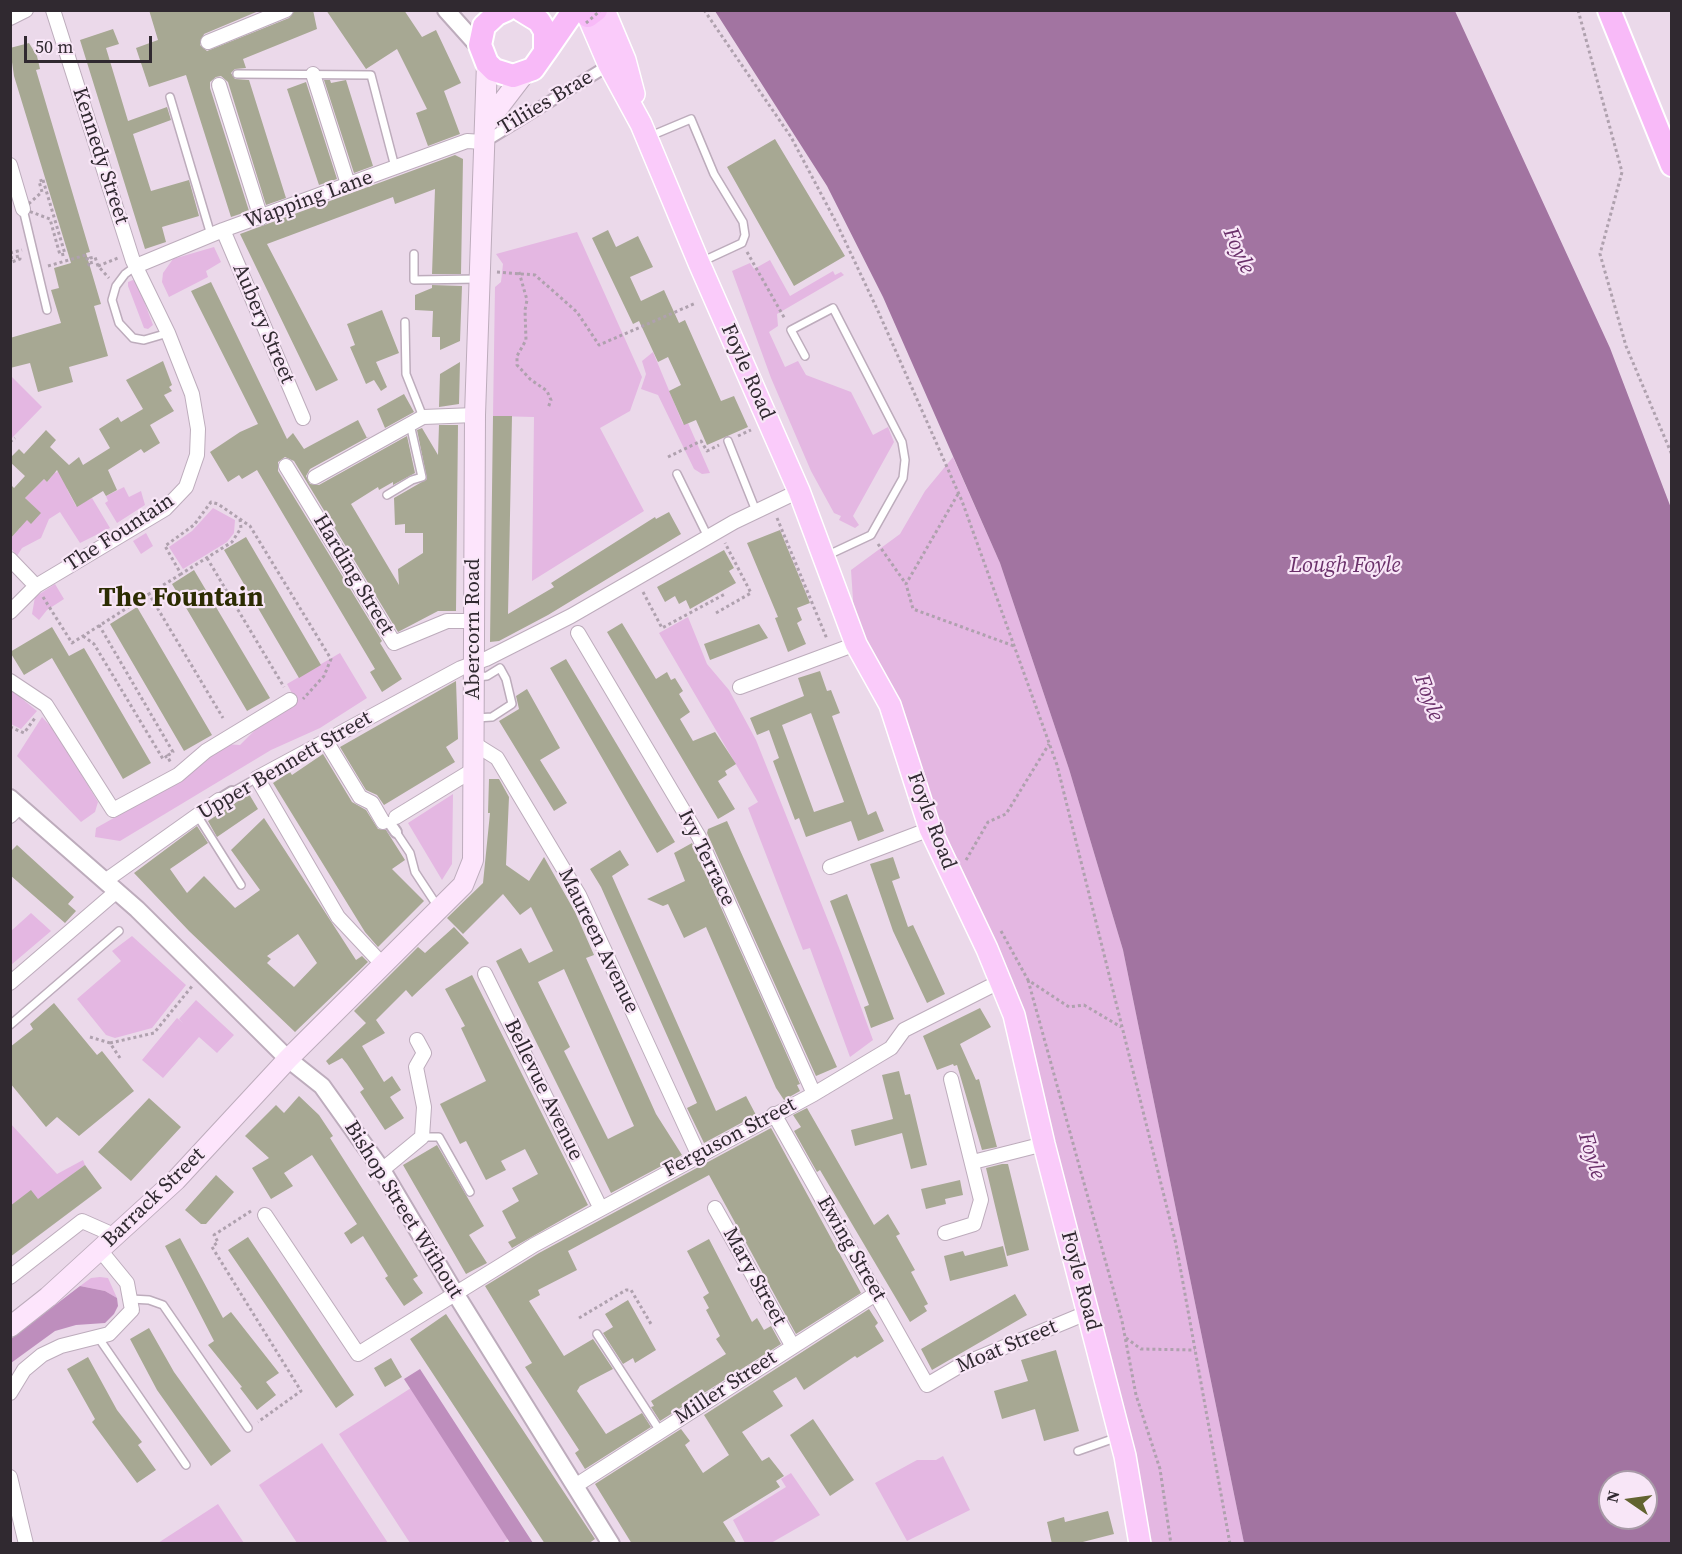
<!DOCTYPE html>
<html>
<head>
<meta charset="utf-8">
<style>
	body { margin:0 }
	#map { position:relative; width:1682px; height:1554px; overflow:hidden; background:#ebd9ea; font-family:"Source Serif 4",serif }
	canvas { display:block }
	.frame { position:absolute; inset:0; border:12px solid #302930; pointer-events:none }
	.north { position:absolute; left:1598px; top:1470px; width:60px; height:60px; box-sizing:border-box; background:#f8e6f7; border:2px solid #a89aa7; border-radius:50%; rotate:283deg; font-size:16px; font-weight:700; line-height:24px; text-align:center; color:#302930 }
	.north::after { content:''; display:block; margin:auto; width:21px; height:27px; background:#626330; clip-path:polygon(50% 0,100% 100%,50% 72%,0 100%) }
	.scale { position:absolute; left:24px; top:36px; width:128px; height:27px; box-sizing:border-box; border:3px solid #302930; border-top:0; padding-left:8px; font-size:18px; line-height:21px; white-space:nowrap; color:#302930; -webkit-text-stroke:4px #f8e6f7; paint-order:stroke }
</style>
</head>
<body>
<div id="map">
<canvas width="1682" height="1554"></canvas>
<div class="frame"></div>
<div class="north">N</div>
<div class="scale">50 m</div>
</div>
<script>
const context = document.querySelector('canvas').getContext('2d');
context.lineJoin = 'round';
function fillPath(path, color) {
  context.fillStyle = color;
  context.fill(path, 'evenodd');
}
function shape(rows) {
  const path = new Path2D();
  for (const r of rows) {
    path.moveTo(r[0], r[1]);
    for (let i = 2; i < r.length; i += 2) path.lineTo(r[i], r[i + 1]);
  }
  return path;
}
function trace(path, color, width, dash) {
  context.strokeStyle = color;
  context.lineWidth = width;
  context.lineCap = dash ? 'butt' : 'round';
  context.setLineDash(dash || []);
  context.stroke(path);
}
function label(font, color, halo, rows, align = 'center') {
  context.font = font + ' "Source Serif 4",serif';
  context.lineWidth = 4.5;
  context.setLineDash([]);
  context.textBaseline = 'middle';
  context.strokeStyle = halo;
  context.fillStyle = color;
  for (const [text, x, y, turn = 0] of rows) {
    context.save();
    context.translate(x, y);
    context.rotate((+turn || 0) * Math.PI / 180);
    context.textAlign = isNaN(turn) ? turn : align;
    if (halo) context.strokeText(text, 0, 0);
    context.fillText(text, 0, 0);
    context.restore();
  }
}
const green = shape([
	[577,232,642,377,630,411,600,428,644,511,532,581,534,417,493,416,495,287,501,282,503,264,496,254],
	[214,247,221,262,206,271,208,277,169,297,162,282,163,273,173,259],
	[770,260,790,296,833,271,835,275,841,272,844,275,777,314,778,326,769,332,785,367,798,361,806,375,851,392,873,435,888,427,894,442,853,516,859,525,855,528,839,520,841,516,834,513,811,471,771,378,732,271,750,263,754,269],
	[133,280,137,282,153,325,148,329,144,328,128,286,128,282],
	[653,352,683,424,688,423,710,473,702,474,694,469,658,395,641,389,646,374,642,361],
	[12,377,42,407,11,439,10,378],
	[953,457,1000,563,1069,769,1123,950,1244,1543,1140,1543,1014,1015,856,644,851,570,900,534,925,491],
	[64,464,75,484,67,489,76,506,92,498,110,528,80,543,60,512,49,519,41,538,22,548,17,556,11,548,10,539,20,528,15,522,40,513,25,498,44,479,47,482,52,476,48,465,56,473],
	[124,487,129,497,141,491,145,505,117,523,105,503,108,501,106,496],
	[213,508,235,520,234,533,227,542,183,569,169,547,192,531],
	[146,533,153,546,141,554,133,541],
	[55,584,64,599,47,610,39,620,32,614,35,597],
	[688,617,707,664,729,690,756,740,841,953,873,1040,850,1057,810,948,803,950,748,808,758,802,659,633],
	[340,653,367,698,320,728,271,750,120,841,95,837,96,828,183,779,224,744,240,745,259,726,297,703,287,684],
	[10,689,37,711,21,729,11,724],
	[42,717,55,731,98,802,95,812,81,822,17,756],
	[453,794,452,864,442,880,408,823],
	[31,913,51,931,11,965,11,931],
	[132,936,186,985,152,1028,115,1038,106,1035,77,999,121,961,112,951],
	[196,1000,234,1035,217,1053,199,1037,163,1078,142,1060,177,1018,183,1023,179,1019],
	[10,1123,57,1174,83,1160,85,1165,38,1200,11,1206],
	[100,1277,108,1278,117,1298,105,1291,80,1286,91,1278],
	[411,1388,508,1539,501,1544,410,1543,339,1434],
	[322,1443,388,1543,297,1543,259,1485],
	[943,1456,970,1510,907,1541,875,1483,917,1460,936,1460],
	[791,1473,820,1515,771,1543,745,1543,733,1520,786,1487,781,1479],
	[218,1504,244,1543,158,1543]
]);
const forest = shape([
	[80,1286,105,1291,117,1298,118,1306,114,1314,105,1323,76,1325,55,1331,11,1363,11,1339],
	[420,1369,533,1543,510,1543,404,1379]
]);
const water = shape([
	[715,11,1455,11,1610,348,1671,508,1671,1543,1244,1543,1123,950,1069,769,1000,563,883,297,827,186],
	[1610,1482,1646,1482,1646,1518,1610,1518]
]);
const building = shape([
	[149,10,261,10,204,34,200,45,207,51,289,18,295,10,313,10,317,29,243,59,246,68,235,69,231,73,235,79,249,80,286,198,266,205,228,82,221,76,216,77,210,82,210,88,249,211,231,217,186,75,149,87,136,48,158,40],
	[326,10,404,10,422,37,436,30,461,83,444,91,460,134,428,146,416,113,427,109,397,49,366,69],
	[113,29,119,44,106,48,128,121,167,107,171,120,133,134,151,191,189,180,199,216,162,227,166,242,145,249,80,40],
	[29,43,37,56,40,69,36,70,90,252,86,253,101,304,94,306,108,356,69,367,73,382,38,392,30,363,10,368,10,338,61,323,51,290,59,288,54,268,71,263,14,76,10,48],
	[324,80,330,80,331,83,346,80,373,166,354,173],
	[306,82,337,179,319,185,287,89],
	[775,139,845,256,794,286,727,167],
	[455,155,463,159,461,274,432,274,435,189,395,204,393,197,267,244,338,380,316,391,240,234],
	[608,230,616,247,638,236,653,267,630,277,641,301,664,290,679,323,685,320,721,401,734,396,748,427,707,445,696,420,684,425,669,391,681,385,668,357,658,362,639,321,633,324,592,238],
	[211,282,287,439,293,433,304,449,358,420,367,438,370,436,310,469,306,476,310,484,319,485,407,436,415,473,393,485,393,482,379,490,378,487,351,504,399,585,398,569,423,553,423,533,405,533,405,524,395,525,394,498,427,479,417,430,422,428,438,455,439,425,458,425,456,611,438,611,398,632,294,461,285,457,278,462,278,471,382,641,380,643,402,679,382,692,370,672,375,669,257,470,242,479,239,475,228,482,210,452,240,432,258,424,191,291],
	[432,285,462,286,460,341,440,350,440,337,432,337,433,311,415,310,415,295,432,288],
	[382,310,399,353,376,362,387,387,381,391,374,380,366,384,350,347,355,345,347,324],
	[163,361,172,385,169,387,172,391,164,395,174,411,150,425,160,443,144,453,141,449,108,470,117,490,106,496,103,491,77,507,57,470,47,482,44,479,25,498,41,513,31,524,27,520,10,539,10,484,14,488,25,476,10,462,10,458,19,449,24,454,46,430,56,440,50,447,69,465,79,457,83,465,110,448,99,429,118,417,121,422,143,409,126,380],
	[460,362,459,404,439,407,440,374],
	[404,394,414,412,385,428,377,409],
	[493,416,512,416,508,614,554,587,551,583,655,517,656,519,669,512,681,534,548,615,499,641,490,642],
	[780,530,810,603,797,608,802,620,797,623,806,644,788,652,775,618,778,617,747,543],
	[246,537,321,665,299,678,224,550],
	[724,550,734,568,729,571,736,583,690,609,686,600,679,604,675,596,665,602,657,587],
	[194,570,270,698,247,711,172,584],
	[137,607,212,735,184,751,110,624],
	[622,623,656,679,667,672,671,680,675,678,683,691,679,694,690,712,680,719,693,741,715,732,736,764,725,771,727,775,718,781,735,809,718,819,607,632],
	[759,624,768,638,710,660,704,644],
	[52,627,69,656,84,648,151,763,123,779,52,658,24,675,10,652],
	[566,659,675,842,657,853,550,668],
	[820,671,827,691,831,690,840,713,832,716,868,815,876,811,884,831,858,841,851,821,806,837,799,818,795,820,773,761,779,758,769,730,757,735,750,718,804,696,798,678],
	[811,713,844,802,814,812,782,725],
	[456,681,458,739,446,747,455,762,384,805,377,795,366,790,340,747],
	[527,689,560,748,540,760,567,803,554,811,499,721,519,709,516,696],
	[323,754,352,802,366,810,378,829,386,830,405,860,392,869,424,901,378,947,365,932,273,783,290,772,292,775],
	[489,779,499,779,509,797,506,865,529,881,544,857,575,912,594,955,586,958,656,1114,682,1155,611,1193,496,961,521,948,529,963,553,951,531,907,520,915,503,894,463,934,447,918,483,883,490,813,488,813],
	[564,969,634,1126,608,1139,564,1051,570,1047,538,982],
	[249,794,258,809,217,837,208,821],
	[264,818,356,960,362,956,368,962,295,1032,189,931,134,873,197,826,208,843,170,869,187,893,204,876,235,908,260,890,231,850],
	[298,934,317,963,294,987,267,963,271,959,267,956],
	[727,821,837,1067,816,1076,707,833,708,829],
	[692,843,800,1084,797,1085,800,1091,784,1100,776,1088,706,927,684,938,668,904,663,906,647,899,685,881,674,853],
	[17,845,74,897,68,904,76,911,65,923,10,875,10,852],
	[620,850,629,865,612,876,716,1111,746,1096,756,1115,704,1143,687,1108,697,1103,601,887,590,869],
	[893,857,900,878,892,881,908,927,913,925,945,994,927,1003,893,931,870,864],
	[847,894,894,1019,871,1028,864,1007,869,1005,830,901],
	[454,927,469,943,412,997,406,990,376,1020,385,1033,362,1046,384,1082,392,1076,401,1090,390,1097,404,1118,385,1130,360,1092,364,1089,347,1064,342,1058,329,1065,326,1061,366,1023,354,1011,418,947,425,953],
	[472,975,588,1205,512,1248,508,1242,516,1238,502,1211,519,1201,512,1188,538,1174,525,1149,501,1161,506,1170,486,1180,466,1141,460,1144,440,1104,486,1081,461,1028,465,1026,445,989],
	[54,1003,97,1055,102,1051,134,1091,79,1136,57,1117,46,1127,10,1083,10,1047,33,1029,30,1024],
	[980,1008,991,1027,960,1044,976,1080,979,1079,997,1147,982,1150,957,1065,954,1066,953,1064,937,1070,923,1036],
	[899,1071,905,1095,910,1094,927,1165,911,1169,902,1133,855,1146,851,1130,893,1119,882,1075],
	[299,1096,319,1115,333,1136,330,1138,418,1276,413,1279,423,1293,404,1306,385,1278,388,1276,363,1236,351,1244,344,1233,357,1224,312,1155,284,1173,293,1186,271,1199,252,1168,269,1158,245,1136,276,1105,284,1113],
	[149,1098,181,1127,131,1181,98,1152],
	[807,1108,874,1225,888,1214,900,1234,896,1236,915,1270,911,1272,928,1304,924,1306,927,1311,910,1322,820,1170,817,1172,794,1131,801,1127,793,1115],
	[771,1128,861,1293,796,1334,709,1175,568,1251,577,1270,538,1290,540,1295,529,1301,564,1356,593,1339,613,1369,580,1386,577,1391,606,1434,642,1413,651,1427,585,1469,575,1453,579,1450,525,1367,532,1363,485,1286,539,1253],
	[437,1145,484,1226,469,1235,487,1263,466,1274,403,1165],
	[1002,1164,1008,1164,1029,1250,1007,1256,986,1168],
	[85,1165,102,1188,10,1257,10,1206,31,1190,38,1199],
	[216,1175,234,1192,206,1224,201,1224,185,1210],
	[960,1180,963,1195,945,1199,946,1204,926,1209,921,1189],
	[248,1237,354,1395,336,1408,228,1250],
	[180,1238,223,1318,231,1312,279,1373,266,1382,276,1395,257,1410,240,1388,242,1387,208,1345,214,1341,165,1246],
	[709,1239,752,1322,757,1318,764,1330,771,1326,781,1344,660,1421,651,1407,654,1406,651,1401,726,1354,716,1339,720,1336,706,1310,709,1308,703,1297,709,1293,687,1251],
	[1003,1246,1008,1266,950,1281,944,1256,963,1251,965,1256],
	[1015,1294,1027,1315,932,1370,921,1349],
	[628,1300,656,1350,635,1363,633,1358,623,1364,603,1333,613,1327,605,1314],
	[869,1309,878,1323,875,1326,884,1341,857,1358,855,1356,804,1390,796,1377,773,1391,783,1406,742,1432,762,1461,769,1457,784,1476,776,1481,780,1487,723,1522,737,1544,632,1544,595,1484,681,1429,690,1441,685,1445,703,1473,729,1455,704,1415],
	[446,1314,595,1539,588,1544,545,1544,410,1339],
	[149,1328,174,1372,231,1451,211,1466,157,1390,130,1339],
	[1056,1350,1079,1431,1044,1441,1035,1409,1002,1419,994,1391,1028,1381,1021,1360],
	[88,1357,117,1410,142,1442,138,1445,156,1470,137,1483,92,1422,95,1419,67,1369],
	[391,1358,402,1377,385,1387,374,1368],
	[813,1419,854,1480,830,1496,790,1435],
	[1108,1511,1114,1534,1075,1544,1052,1544,1047,1522,1064,1517,1065,1522]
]);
const path = shape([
	[704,10,791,137,837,224,878,311,962,501,1057,765,1176,1244,1230,1544],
	[1578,10,1622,172,1600,254,1626,346,1672,455],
	[43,180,65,254,60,255,50,219,23,209,42,192,39,181,43,180],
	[747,252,785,319],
	[10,253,22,250],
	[10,258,20,256,20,259,12,262],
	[48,266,86,255,89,265,92,265,90,258,95,257,98,266,109,278],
	[98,266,118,258],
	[497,272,535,275,577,312,599,345,696,303],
	[519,272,527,300,525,310,526,340,517,356,517,365,530,379,547,391,551,400,548,408],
	[738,436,751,430],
	[10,442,15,438],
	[668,457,701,441,707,451,719,445],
	[958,494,906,584,913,609,1014,646],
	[777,518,827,639],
	[240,519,241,528,232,542,181,574,165,546,194,525,211,502,218,504,250,526,331,659,324,676,303,699],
	[878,544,906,584],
	[207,558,284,687],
	[181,574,149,594,223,718],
	[643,592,662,628,725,594],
	[43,597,72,643,149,594],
	[716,613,751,593,725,543],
	[99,625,173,752,167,756],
	[83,636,94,644,163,759,167,756,171,763],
	[10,727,24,733,35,718],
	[966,860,988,822,1006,814,1049,744],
	[1001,931,1028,980,1069,1007,1084,1005,1121,1027],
	[1028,980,1122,1321,1136,1395,1160,1469,1171,1544],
	[90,1037,110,1043,120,1058],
	[110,1043,154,1033,193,985],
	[251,1211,214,1235,218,1242,212,1247,301,1391,258,1422],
	[579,1318,626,1290,631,1290,651,1324],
	[1126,1338,1141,1349,1195,1350]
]);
const service = shape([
	[237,74,371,75,395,167],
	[170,97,211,235],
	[648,137,691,119,714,174,743,222,745,235,742,243,701,262],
	[23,209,47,310],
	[414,254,414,280,478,279],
	[136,266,125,274,116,286,112,300,119,323,133,338,144,340,168,333],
	[405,322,406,374,423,417],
	[805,356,791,330,833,308,902,442,905,460,903,478,871,535,826,556],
	[728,441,756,511],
	[677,474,708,537],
	[387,495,412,480,422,477,410,424],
	[476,677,487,676,500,668,506,679,512,704,492,717,476,718],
	[232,792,257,778],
	[197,815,241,885],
	[396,832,410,853,415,872,438,907],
	[10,1025,119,931],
	[422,1137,439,1137,470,1192],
	[131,1299,149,1300,163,1305,248,1428],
	[597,1334,660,1431],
	[98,1337,186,1465],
	[1078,1451,1118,1437]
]);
const pedestrian = shape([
	[484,142,609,65],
	[219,800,232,792],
	[383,822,389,822,396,832]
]);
const minor = shape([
	[10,18,26,10],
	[208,42,286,10],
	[313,74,348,184],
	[219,85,261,218],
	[10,165,23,209],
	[223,230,303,418],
	[136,266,223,230,467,141,483,142],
	[286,466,394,643,447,621,474,621],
	[315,477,423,417,475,415],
	[10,559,36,586],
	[10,612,36,586,165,509,186,487,197,455,198,429,192,394,168,333,133,261,53,10],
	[578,633,699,837,814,1094],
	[10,681,46,705,113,810,178,775,206,751,290,700],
	[740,687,856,644],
	[326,741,360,797,372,803,383,822],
	[473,743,497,758,579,895,699,1156],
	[10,816,19,807],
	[396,817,473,770],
	[830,867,930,829],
	[105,881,219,800],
	[383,965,338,917,257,778,461,668,486,659,571,616,734,522,799,491],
	[485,974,600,1207],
	[10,983,117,891],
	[774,1114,927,1385,961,1365,1089,1312],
	[973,1162,1044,1144],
	[382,1170,422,1137,424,1107,416,1067,424,1053,417,1040],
	[715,1208,792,1345],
	[265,1215,358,1354,534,1245,814,1094,891,1048,904,1030,1001,981],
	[945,1233,974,1224,981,1200,951,1079],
	[10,1277,82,1221,116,1236],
	[10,1393,24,1370,42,1355,61,1346,109,1334,132,1310,127,1283,100,1250],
	[10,1477,26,1544],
	[575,1486,877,1293]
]);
const tertiary = shape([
	[446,10,481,49],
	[10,798,137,909,288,1059,322,1086,382,1170,455,1293,611,1544]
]);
const secondary = shape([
	[485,125,524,74],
	[10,1327,48,1297,176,1180,288,1059,463,885,473,860,475,415,487,63]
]);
const primary = shape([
	[604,10,625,60,634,94],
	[588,16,609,65,641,124,699,263,799,491,856,644,890,705,930,829,987,949,1014,1015,1044,1144,1125,1456,1140,1544]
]);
const trunk = shape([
	[506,10,497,14,484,26,480,45,487,63,494,70,513,76,533,69,545,52,545,31,539,21,521,10],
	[585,10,588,16,596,10],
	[1609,10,1672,165],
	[545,52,574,10]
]);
const pathBridge = shape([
	[586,23,601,10]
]);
const streetNames = [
	["Tiliies Brae",546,103,-31],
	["Kennedy Street",100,156,72],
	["Wapping Lane",309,200,-20],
	["Aubery Street",263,324,67],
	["Foyle Road",747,372,66],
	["The Fountain",120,533,-33],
	["Harding Street",353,575,59],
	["Abercorn Road",474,629,-90],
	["Upper Bennett Street",285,766,-30],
	["Foyle Road",931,821,69],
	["Ivy Terrace",706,858,64],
	["Maureen Avenue",598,941,64],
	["Bellevue Avenue",543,1090,64],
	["Ferguson Street",730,1138,-28],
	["Barrack Street",154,1198,-44],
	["Bishop Street Without",403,1210,58],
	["Ewing Street",851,1249,60],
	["Mary Street",754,1277,61],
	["Foyle Road",1080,1281,75],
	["Moat Street",1007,1347,-23],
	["Miller Street",726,1388,-33]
];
const waterNames = [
	["Foyle",1238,251,66],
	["Lough Foyle",1345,566],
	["Foyle",1428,698,70],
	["Foyle",1591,1156,73]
];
const districtNames = [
	["The Fountain",181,599]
];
fillPath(green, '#e4b7e2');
fillPath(forest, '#be8ebd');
fillPath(water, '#a274a1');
fillPath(building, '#a7a893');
trace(service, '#bdacbc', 10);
trace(pedestrian, '#bdacbc', 14);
trace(minor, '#bdacbc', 16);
trace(tertiary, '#bdacbc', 20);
trace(secondary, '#bdacbc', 22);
trace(primary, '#fff', 24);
trace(trunk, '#fff', 26);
trace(path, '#afa1ae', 3, [3, 3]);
trace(service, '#fff', 7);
trace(pedestrian, '#fff', 10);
trace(minor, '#fff', 14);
trace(tertiary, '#fff', 16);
trace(secondary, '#fde5fc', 20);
trace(primary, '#facbfa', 21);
trace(trunk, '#f8baf8', 22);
trace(pathBridge, '#afa1ae', 3, [3, 3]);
label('21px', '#302930', '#f8e6f7', streetNames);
label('italic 22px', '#6a306a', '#f8e6f7', waterNames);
label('bold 27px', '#2c2c02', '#f8e6f7', districtNames);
</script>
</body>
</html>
